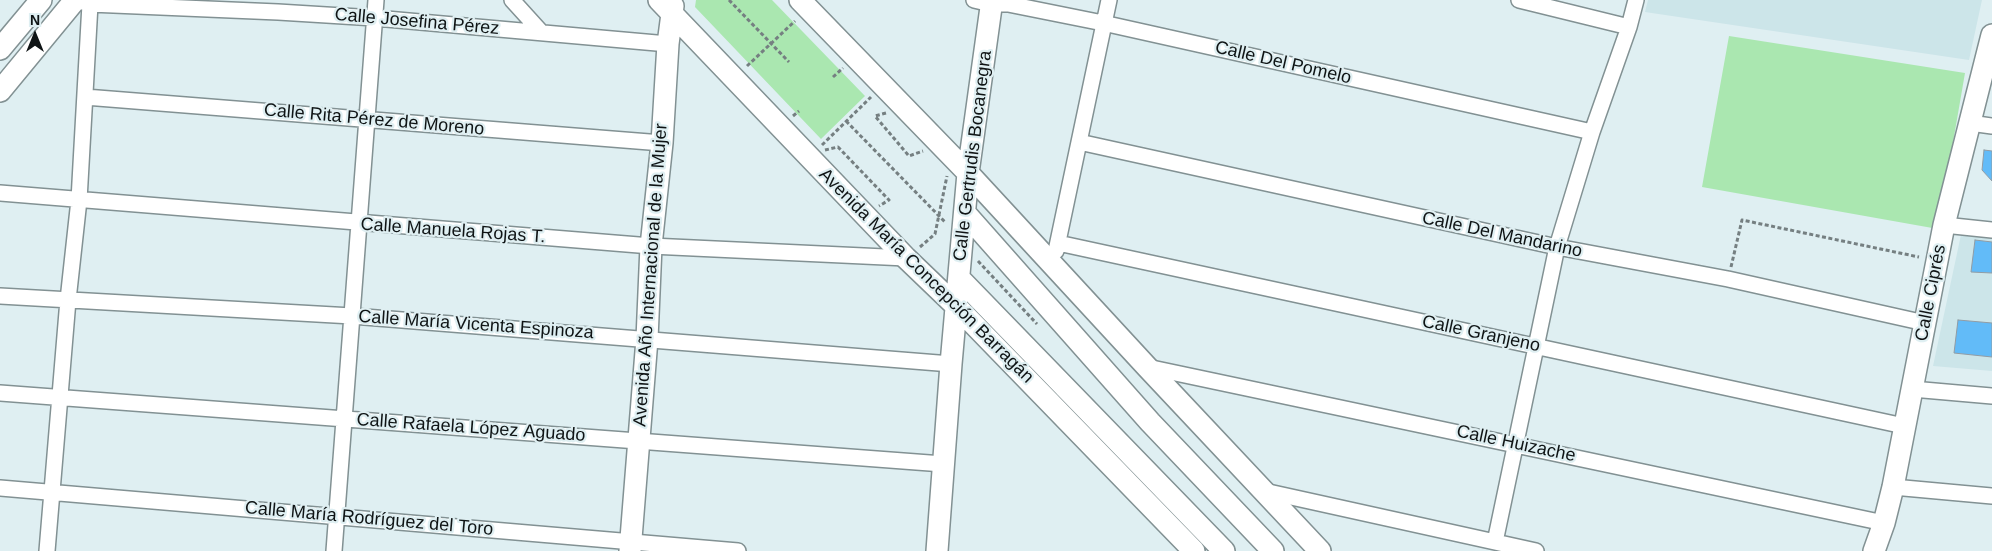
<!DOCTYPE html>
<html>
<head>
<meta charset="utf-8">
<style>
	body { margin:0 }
	#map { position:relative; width:1992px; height:551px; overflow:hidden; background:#dfeff2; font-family:Helvetica,sans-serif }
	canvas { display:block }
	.north { position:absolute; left:10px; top:10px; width:50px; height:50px; -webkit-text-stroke:4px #dfeff2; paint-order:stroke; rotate:0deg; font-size:14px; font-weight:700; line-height:20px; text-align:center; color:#0f1415 }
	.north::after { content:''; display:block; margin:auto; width:18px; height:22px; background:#0f1415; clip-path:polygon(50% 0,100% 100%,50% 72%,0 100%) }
</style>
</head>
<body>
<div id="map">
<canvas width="1992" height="551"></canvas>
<div class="north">N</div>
</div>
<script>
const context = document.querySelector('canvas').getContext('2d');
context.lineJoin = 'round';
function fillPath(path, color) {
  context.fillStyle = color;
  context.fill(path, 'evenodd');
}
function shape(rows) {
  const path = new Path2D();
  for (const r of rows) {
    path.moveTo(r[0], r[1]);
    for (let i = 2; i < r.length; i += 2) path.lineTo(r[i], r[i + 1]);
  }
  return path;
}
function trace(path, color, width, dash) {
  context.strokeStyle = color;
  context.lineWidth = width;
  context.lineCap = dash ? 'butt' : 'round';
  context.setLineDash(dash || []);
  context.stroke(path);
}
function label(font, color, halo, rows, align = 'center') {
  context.font = font + ' Helvetica,sans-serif';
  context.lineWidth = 4.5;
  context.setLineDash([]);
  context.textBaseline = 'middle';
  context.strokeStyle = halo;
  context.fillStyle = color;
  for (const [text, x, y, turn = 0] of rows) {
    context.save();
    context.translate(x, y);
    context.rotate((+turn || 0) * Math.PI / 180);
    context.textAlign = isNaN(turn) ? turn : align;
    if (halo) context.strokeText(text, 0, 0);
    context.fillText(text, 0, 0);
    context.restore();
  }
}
const built = shape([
	[1648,0,1982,0,1969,60,1645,12],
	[1962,230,1992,233,1992,371,1933,366]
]);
const green = shape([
	[696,0,772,0,865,96,821,139,695,7],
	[1729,36,1965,73,1938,229,1702,187]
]);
const building = shape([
	[1984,150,1992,151,1992,181,1982,170,1984,150],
	[1975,240,1992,242,1992,273,1971,272,1975,240],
	[1958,320,1992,323,1992,357,1954,353,1958,320]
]);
const path = shape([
	[729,0,789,62],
	[747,66,795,21],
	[833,77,843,68],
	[886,113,875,116,909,156,923,151],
	[793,116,799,111],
	[846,121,945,222],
	[822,145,871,97],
	[825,150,838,147,889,200,879,206],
	[920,247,935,234,947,176],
	[978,261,1037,324],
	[1731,267,1742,220,1919,257]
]);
const street = shape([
	[76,0,90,4,278,12,375,18,668,44],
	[512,0,542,33],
	[974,0,991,4,1008,4,1103,23,1592,132],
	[1519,0,1629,27],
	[85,97,662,143],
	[1970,123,1992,126],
	[1079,142,1557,247,1728,279,1925,323],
	[0,193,651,246,906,258],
	[1944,225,1992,230],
	[1058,243,1904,426],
	[1056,251,1109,0],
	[0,296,352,316,951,364],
	[1147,367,1884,523],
	[1912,389,1992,396],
	[0,393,943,464],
	[1893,487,1992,496],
	[0,488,738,551],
	[1264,491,1536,551],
	[1495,542,1557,247,1592,132,1629,27,1636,0],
	[47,551,68,300,79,200,90,4],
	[334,551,376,0]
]);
const secondary = shape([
	[659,0,906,258,956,306,1194,551],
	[800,0,968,173,1147,367,1320,551],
	[0,49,41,0],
	[0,91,75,0],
	[965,213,1150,422,1273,551],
	[959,278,1224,551],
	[630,551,647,339,651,246,662,143,668,44,673,6],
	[937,551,951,364,968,173,992,0],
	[1874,551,1884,523,1893,487,1944,225,1992,35]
]);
const streetNames = [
	["Calle Josefina Pérez",417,22,5],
	["Calle Del Pomelo",1283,63,13],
	["Calle Rita Pérez de Moreno",374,120,5],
	["Calle Gertrudis Bocanegra",973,156,-83],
	["Calle Manuela Rojas T.",453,231,4],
	["Calle Del Mandarino",1502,235,12],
	["Avenida Año Internacional de la Mujer",651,275,-86],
	["Avenida María Concepción Barragán",926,276,45],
	["Calle Ciprés",1931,293,-79],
	["Calle María Vicenta Espinoza",476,325,4],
	["Calle Granjeno",1481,334,12],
	["Calle Rafaela López Aguado",471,428,4],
	["Calle Huizache",1516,444,12],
	["Calle María Rodríguez del Toro",369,519,5]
];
fillPath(built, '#cce5e9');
fillPath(green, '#aae7b0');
fillPath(building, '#62bbf8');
trace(building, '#919ca4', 1);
trace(street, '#829193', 18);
trace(secondary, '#829193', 24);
trace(path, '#757f81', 3, [4, 2.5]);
trace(street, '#fff', 15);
trace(secondary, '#fff', 21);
label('18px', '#0f1415', '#dfeff2', streetNames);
</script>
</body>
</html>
